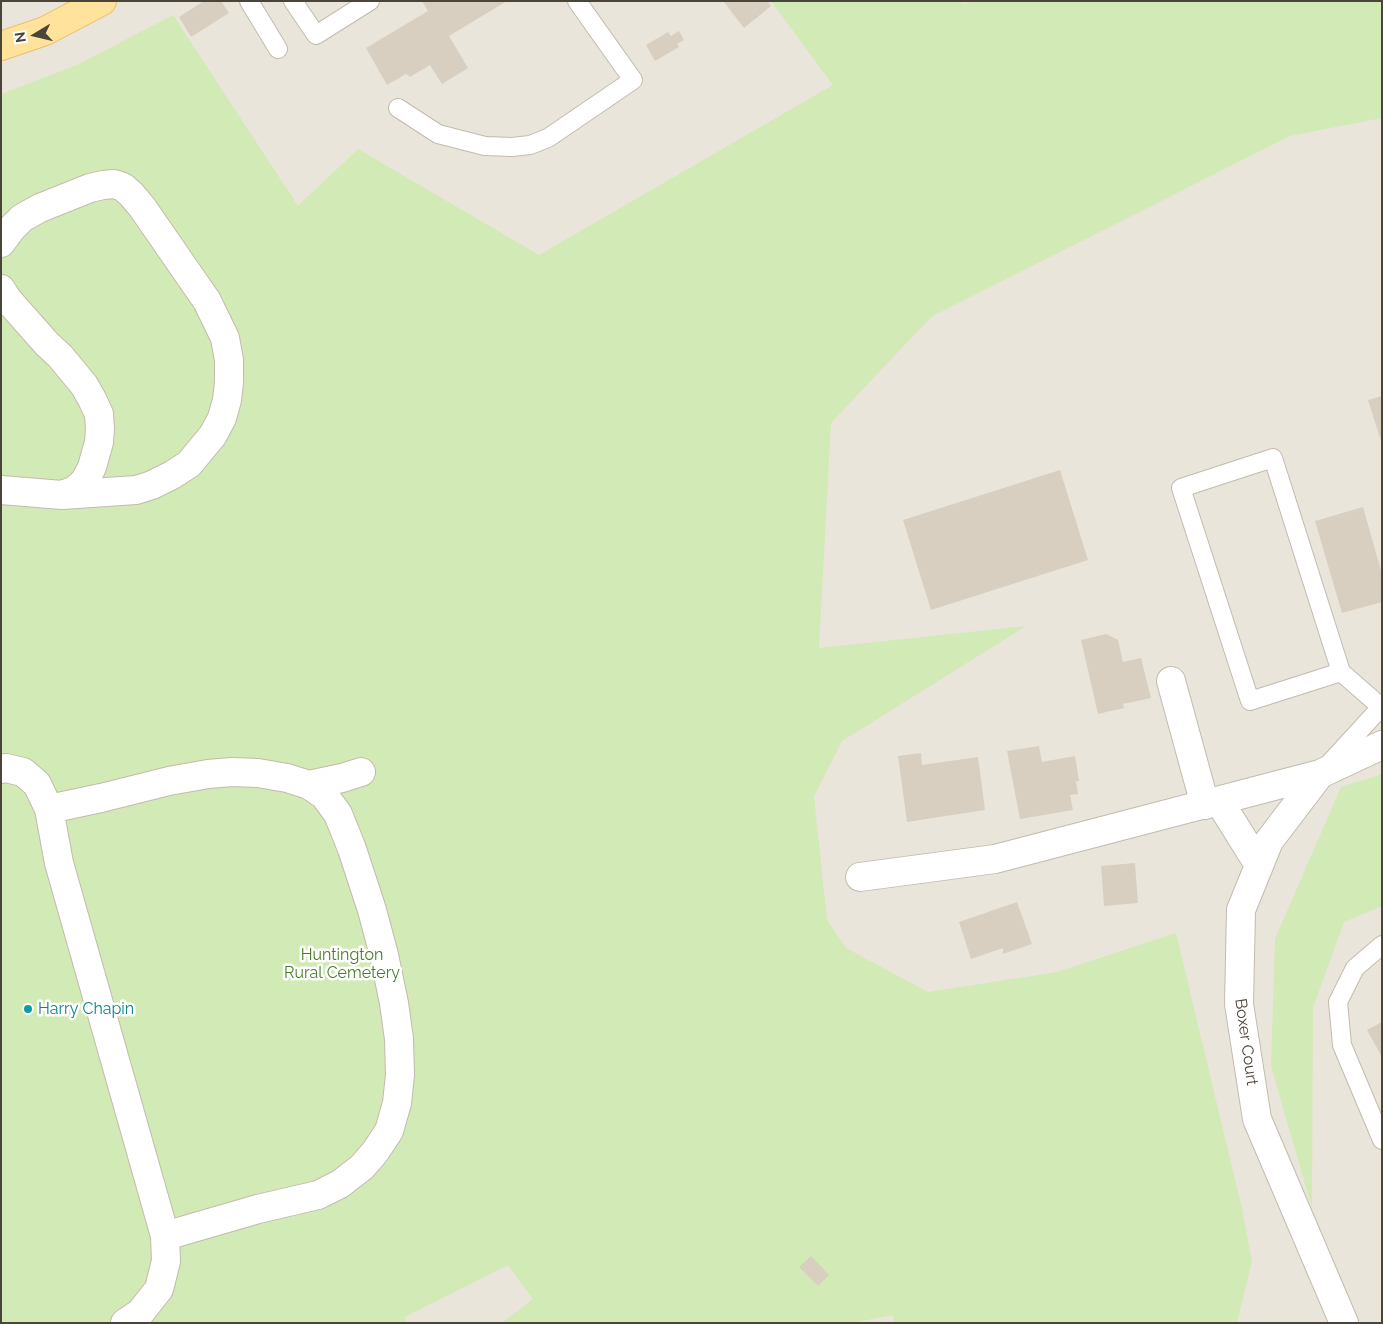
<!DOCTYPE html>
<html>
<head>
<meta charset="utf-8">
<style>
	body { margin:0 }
	#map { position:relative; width:1383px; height:1324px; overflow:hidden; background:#f6f3ec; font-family:Raleway,sans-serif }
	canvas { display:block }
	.frame { position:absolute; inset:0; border:2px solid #4b4439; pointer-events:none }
	.north { position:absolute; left:10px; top:10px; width:50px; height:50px; -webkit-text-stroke:4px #fff; paint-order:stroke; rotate:261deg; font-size:14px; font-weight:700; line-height:20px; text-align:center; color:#4b4439 }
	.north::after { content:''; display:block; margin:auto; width:18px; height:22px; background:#4b4439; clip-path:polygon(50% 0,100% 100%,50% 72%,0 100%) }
</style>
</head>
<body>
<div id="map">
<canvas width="1383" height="1324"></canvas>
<div class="frame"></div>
<div class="north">N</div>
</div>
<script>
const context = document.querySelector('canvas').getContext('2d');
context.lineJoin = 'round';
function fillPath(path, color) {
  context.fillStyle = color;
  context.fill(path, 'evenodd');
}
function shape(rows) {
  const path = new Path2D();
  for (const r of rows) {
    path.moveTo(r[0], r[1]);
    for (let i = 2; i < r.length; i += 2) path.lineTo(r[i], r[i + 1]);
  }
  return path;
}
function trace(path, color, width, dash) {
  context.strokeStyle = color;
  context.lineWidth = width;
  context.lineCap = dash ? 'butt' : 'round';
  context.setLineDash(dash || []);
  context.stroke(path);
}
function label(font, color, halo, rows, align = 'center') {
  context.font = font + ' Raleway,sans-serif';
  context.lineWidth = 5;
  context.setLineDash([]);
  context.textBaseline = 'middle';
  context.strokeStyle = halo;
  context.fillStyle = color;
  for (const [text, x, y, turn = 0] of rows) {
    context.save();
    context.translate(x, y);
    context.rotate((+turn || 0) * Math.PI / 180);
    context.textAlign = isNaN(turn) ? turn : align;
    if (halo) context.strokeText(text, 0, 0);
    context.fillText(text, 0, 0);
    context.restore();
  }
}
const residential = shape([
	[1,1,1382,1,1382,1323,1,1323]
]);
const green = shape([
	[771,1,959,1,965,4,971,1,1382,1,1382,118,1290,136,931,317,831,423,819,648,1026,626,842,741,814,796,827,920,846,948,928,992,1057,972,1176,933,1242,1209,1252,1261,1237,1323,894,1323,893,1315,852,1323,502,1323,533,1299,508,1265,405,1317,406,1323,1,1323,1,94,77,65,173,15,298,206,358,149,539,255,833,85],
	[1382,774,1382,906,1344,922,1313,1008,1312,1208,1271,1066,1275,939,1341,787]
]);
const building = shape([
	[204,1,221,1,229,13,191,37,179,17],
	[422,1,507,1,449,36,468,68,442,84,430,65,410,77,406,74,387,85,366,48,428,11],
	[725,1,767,1,771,6,744,28,724,2],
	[679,31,684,40,677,44,679,47,655,61,646,45,668,32,671,36],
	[1382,396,1382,441,1381,441,1368,400],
	[1060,470,1088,560,931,610,903,520],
	[1363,507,1382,574,1382,602,1342,613,1315,521],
	[1106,634,1118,640,1123,662,1141,658,1151,698,1123,704,1124,708,1098,714,1081,640],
	[1039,746,1042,762,1075,756,1079,781,1076,781,1078,794,1070,795,1073,810,1020,819,1007,751],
	[921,753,922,765,978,757,985,810,907,822,898,756],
	[1135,863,1138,903,1104,906,1101,866],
	[1017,902,1032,944,1003,954,1003,948,971,959,959,922],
	[1382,1022,1382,1057,1367,1030],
	[811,1256,829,1275,818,1286,799,1267]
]);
const lane = shape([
	[249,1,278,49],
	[293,1,316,35,370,1],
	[398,108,438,134,485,146,512,147,530,145,548,138,633,80,577,1],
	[1341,672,1250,701,1181,488,1273,458,1341,672,1381,707],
	[1327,766,1382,706],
	[1382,945,1355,968,1338,1002,1342,1045,1382,1140]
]);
const street = shape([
	[1,243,12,228,22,218,40,208,90,188,103,185,114,184,123,187,131,194,142,207,207,301,225,338,229,360,229,382,227,400,222,418,213,435,189,464,172,475,152,485,136,490,62,495,1,490],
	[1,289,8,300,47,344,60,356,84,385,92,399,99,414,100,429,99,442,92,467,85,481,75,490,62,495],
	[1171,681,1205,805],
	[1,769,6,768,23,772,37,784,49,809,59,863,165,1236,166,1261,159,1289,140,1313,125,1323],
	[309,785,342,778,361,772],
	[1219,801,1259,865],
	[49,809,101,798,169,781,208,774,232,772,258,773,287,778,309,785,324,795,338,814,352,849,372,910,384,955,394,1003,399,1039,400,1075,397,1103,389,1131,375,1152,362,1167,340,1184,318,1195,258,1209,165,1236],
	[860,877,995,859,1320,774],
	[1344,1323,1257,1119,1239,1004,1241,910,1269,841,1320,774,1382,745]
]);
const primary = shape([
	[1,46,45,31,102,1]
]);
const markers = [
	[28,1009,5,"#0f9aa8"]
];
const parkNames = [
	["Huntington",342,955],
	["Rural Cemetery",342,973]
];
const cultureNames = [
	["Harry Chapin",38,1009]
];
const streetNames = [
	["Boxer Court",1246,1042,82]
];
fillPath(residential, '#eae5da');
fillPath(green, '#d2eab5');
fillPath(building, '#d8cfc1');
trace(lane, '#c2bbae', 20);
trace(street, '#c2bbae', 30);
trace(primary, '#e6c16a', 30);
trace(lane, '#fff', 18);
trace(street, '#fff', 28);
trace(primary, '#ffe39c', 28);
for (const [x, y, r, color] of markers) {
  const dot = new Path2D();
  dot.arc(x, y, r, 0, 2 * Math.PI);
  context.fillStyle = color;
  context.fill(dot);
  trace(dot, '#fff', 2);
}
label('16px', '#4a7f2a', '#fff', parkNames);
label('16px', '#0d838f', '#fff', cultureNames, 'left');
label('16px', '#4b4439', '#fff', streetNames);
</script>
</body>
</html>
